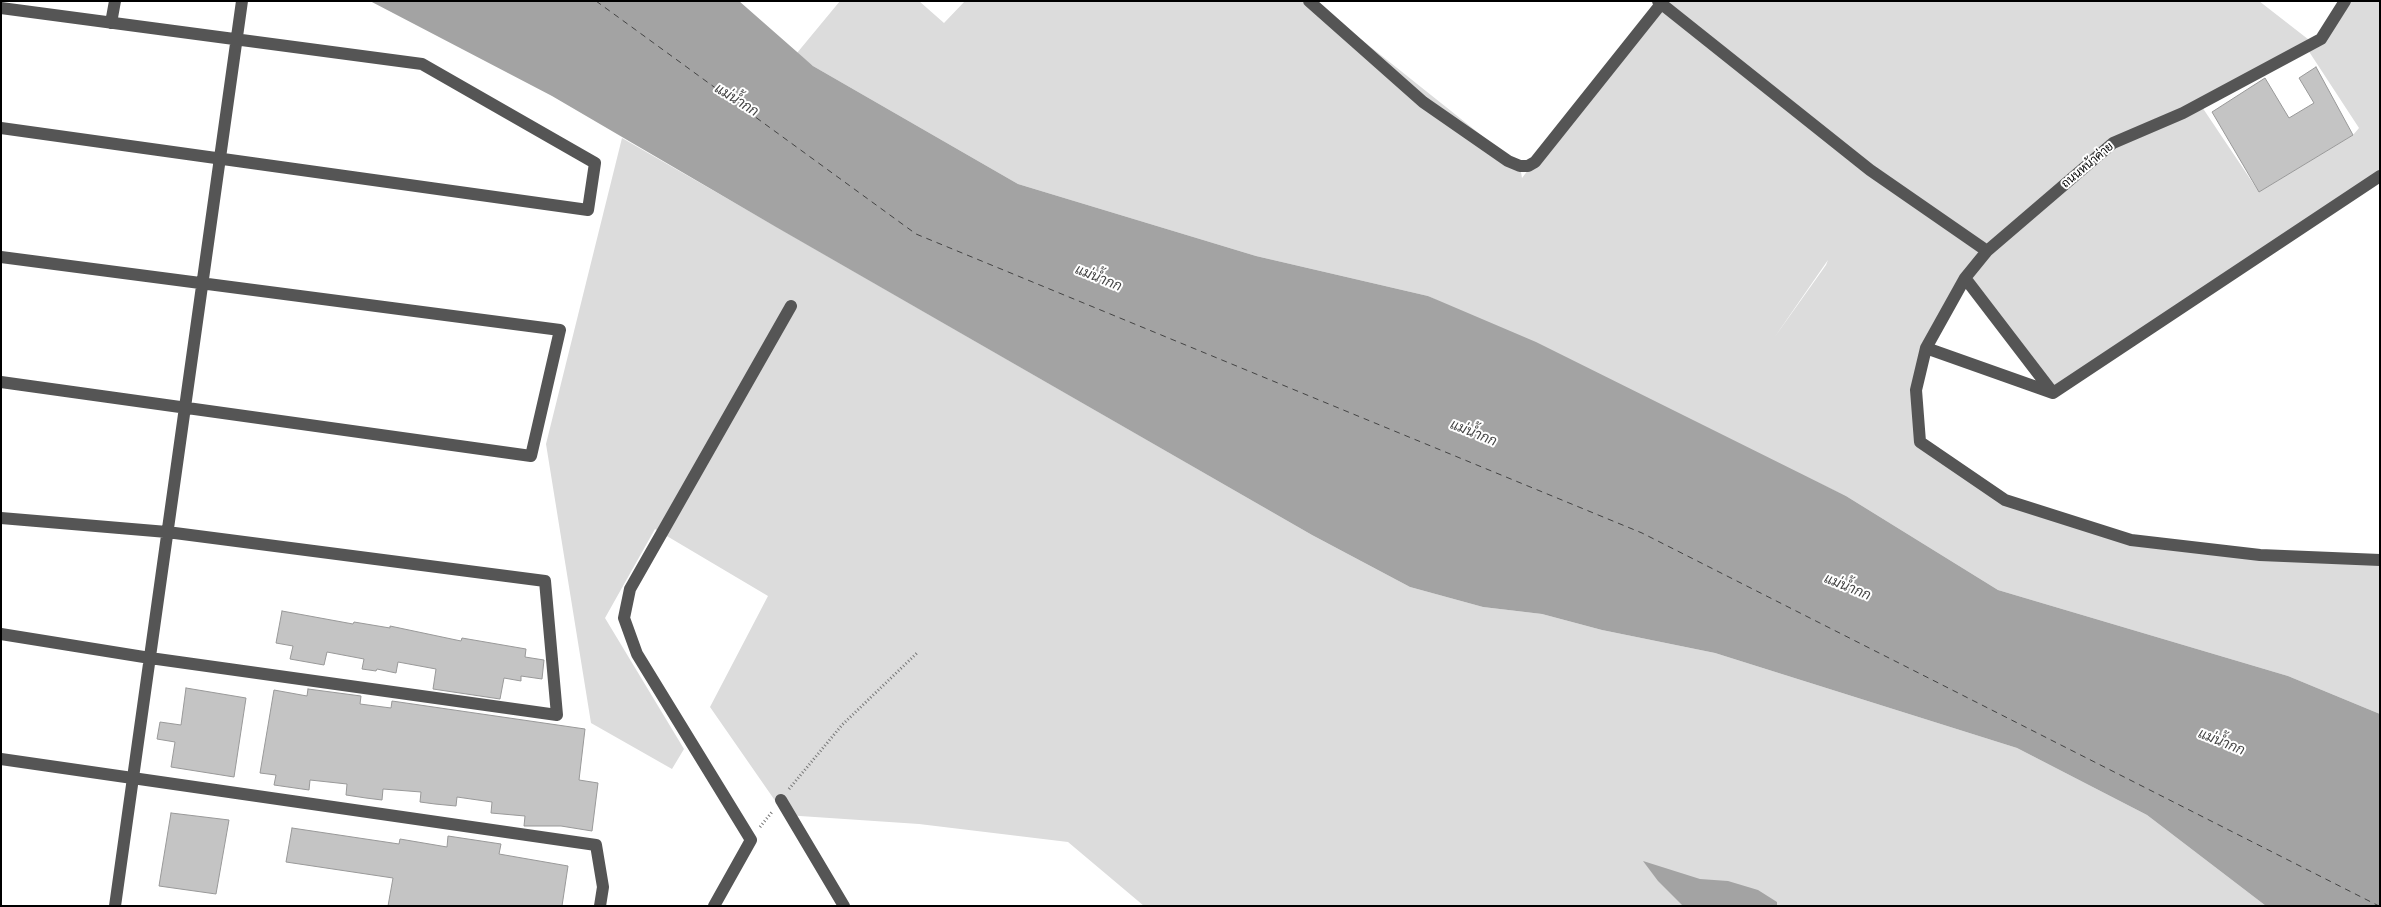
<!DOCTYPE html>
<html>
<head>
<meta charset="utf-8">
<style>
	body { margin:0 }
	#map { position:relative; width:2381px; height:907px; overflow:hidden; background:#fff; font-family:"Source Sans 3",sans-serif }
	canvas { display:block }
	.frame { position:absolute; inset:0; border:2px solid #000; pointer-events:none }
</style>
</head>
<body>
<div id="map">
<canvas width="2381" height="907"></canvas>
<div class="frame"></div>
</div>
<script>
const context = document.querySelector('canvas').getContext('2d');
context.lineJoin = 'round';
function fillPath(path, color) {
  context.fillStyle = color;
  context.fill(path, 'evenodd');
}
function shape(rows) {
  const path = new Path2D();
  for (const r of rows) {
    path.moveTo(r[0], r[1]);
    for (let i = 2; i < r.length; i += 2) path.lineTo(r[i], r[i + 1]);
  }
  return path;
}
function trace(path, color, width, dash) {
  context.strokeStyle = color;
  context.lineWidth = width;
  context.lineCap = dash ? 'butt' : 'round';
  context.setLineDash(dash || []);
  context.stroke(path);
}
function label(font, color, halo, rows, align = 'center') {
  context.font = font + ' "Source Sans 3",Sarabun,sans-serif';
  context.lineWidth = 4;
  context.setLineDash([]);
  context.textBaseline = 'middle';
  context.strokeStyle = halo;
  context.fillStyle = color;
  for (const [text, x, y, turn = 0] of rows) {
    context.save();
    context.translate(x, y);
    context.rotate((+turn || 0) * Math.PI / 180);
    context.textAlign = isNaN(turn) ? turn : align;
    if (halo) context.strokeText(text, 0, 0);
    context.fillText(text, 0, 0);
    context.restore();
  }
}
const green = shape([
	[840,1,919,1,944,23,965,1,1313,1,1520,166,1522,178,1656,1,2259,1,2313,43,2345,1,2380,1,2380,178,2053,393,1966,279,1926,348,1916,390,1920,442,2005,500,2131,540,2380,560,2380,714,2288,676,1998,590,1846,496,1428,296,1256,256,1018,184,813,66,797,53],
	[2306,47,2359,128,2353,135,2259,192,2200,104],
	[1828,260,1826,265,1774,338],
	[622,138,1312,535,1410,587,1483,607,1542,614,1602,630,1715,653,2017,748,2147,815,2266,906,1144,906,1068,842,919,824,785,815,710,707,768,596,655,529,605,618,684,749,672,769,591,723,546,444]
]);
const water = shape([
	[370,1,739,1,813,66,1018,184,1256,256,1428,296,1536,342,1846,496,1998,590,2288,676,2380,714,2380,906,2266,906,2147,815,2017,748,1715,653,1602,630,1542,614,1483,607,1410,587,1312,535,776,227,552,96],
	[1643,861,1700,879,1728,881,1758,890,1777,902,1777,906,1683,906,1658,881]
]);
const ferry = shape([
	[596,1,916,234,1642,533,2379,906]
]);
const building = shape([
	[2316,67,2353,135,2259,192,2212,112,2265,78,2289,118,2314,103,2299,78,2316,67],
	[282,611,353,624,354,622,390,628,390,626,461,641,462,638,526,649,525,657,544,660,542,679,521,676,521,681,504,678,500,699,433,689,436,669,398,662,396,673,377,669,376,671,362,669,364,659,327,652,324,665,290,659,293,646,276,643,282,611],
	[186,688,246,698,234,777,171,767,175,742,157,739,160,722,181,725,186,688],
	[308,689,361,696,360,704,391,708,392,701,585,729,579,780,598,783,592,831,561,826,524,826,525,816,491,813,492,802,457,797,456,806,435,804,420,802,421,792,383,789,382,800,366,798,346,795,347,784,310,780,309,790,274,785,276,775,260,773,274,690,307,696,308,689],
	[171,813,229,820,216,894,159,886,171,813],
	[292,828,399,844,400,839,447,847,448,836,501,844,499,854,568,866,562,906,388,906,393,878,286,862,292,828]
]);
const path = shape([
	[789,789,842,725,917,653],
	[760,827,772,812]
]);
const minor = shape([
	[1309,1,1423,102,1508,161,1520,166,1528,166,1535,162,1661,4],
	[1658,1,1870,170,1987,251],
	[1,8,422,64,595,163,588,210,1,128],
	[111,23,115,1],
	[1,257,560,330,531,456,1,382],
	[1965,278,1926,348,1916,390,1920,442,2005,500,2131,540,2260,555,2380,560],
	[1926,348,2053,393,2380,176],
	[2053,393,1965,278,1987,251,2113,143,2183,113,2321,39,2345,1],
	[1,518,167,532,545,581,557,715,150,658,1,634],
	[1,759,596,845,603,887,600,906],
	[781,800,844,906],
	[115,906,242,1],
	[714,906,751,840,637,654,624,618,630,589,791,306]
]);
const streetNames = [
	["ถนนหน้าค่าย",2088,166,-40]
];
const waterNames = [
	["แม่น้ำกก",736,101,32],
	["แม่น้ำกก",1098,279,22],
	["แม่น้ำกก",1473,434,22],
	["แม่น้ำกก",1847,588,22],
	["แม่น้ำกก",2221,743,22]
];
fillPath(green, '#dcdcdc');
fillPath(water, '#a3a3a3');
trace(ferry, '#444', 1, [6, 5]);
fillPath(building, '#c4c4c4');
trace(building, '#999', 1);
trace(path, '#777', 3, [1, 2.5]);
trace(minor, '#555', 12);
label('12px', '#000', '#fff', streetNames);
label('italic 14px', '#444', '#fff', waterNames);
</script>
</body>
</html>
